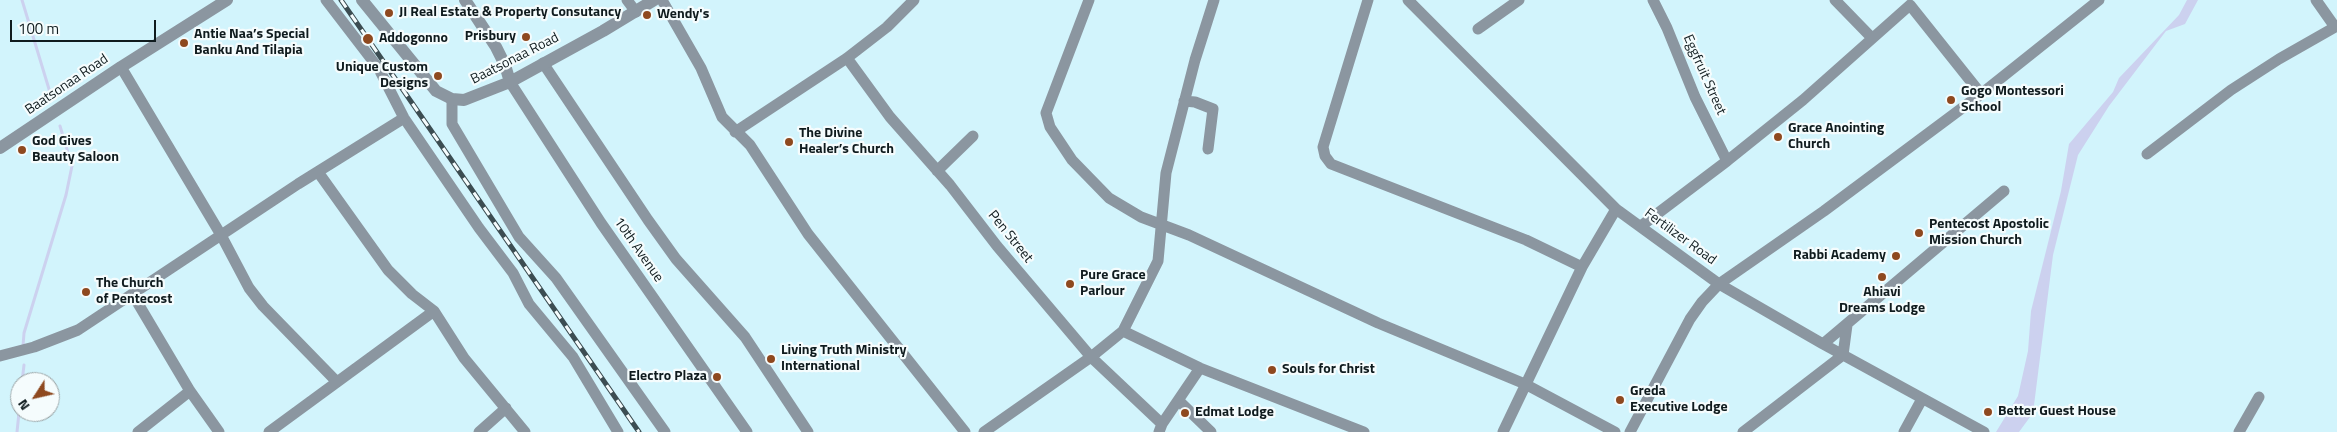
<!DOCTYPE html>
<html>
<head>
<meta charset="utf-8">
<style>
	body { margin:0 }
	#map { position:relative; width:2337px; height:432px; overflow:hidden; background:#d2f4fc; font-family:"Titillium Web",sans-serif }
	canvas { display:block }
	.north { position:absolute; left:10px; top:372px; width:50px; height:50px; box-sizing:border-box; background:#f5fcfd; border:1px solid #99a2a4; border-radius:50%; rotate:235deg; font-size:14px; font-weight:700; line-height:20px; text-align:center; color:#0f1b1e }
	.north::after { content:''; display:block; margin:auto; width:18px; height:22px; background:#8e491f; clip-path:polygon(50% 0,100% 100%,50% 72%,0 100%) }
	.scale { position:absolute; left:10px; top:20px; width:146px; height:22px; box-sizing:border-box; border:2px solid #0f1b1e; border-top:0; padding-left:6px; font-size:15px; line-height:18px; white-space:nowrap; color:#0f1b1e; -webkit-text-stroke:4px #f5fcfd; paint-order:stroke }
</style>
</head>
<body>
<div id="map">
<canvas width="2337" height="432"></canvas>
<div class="north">N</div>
<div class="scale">100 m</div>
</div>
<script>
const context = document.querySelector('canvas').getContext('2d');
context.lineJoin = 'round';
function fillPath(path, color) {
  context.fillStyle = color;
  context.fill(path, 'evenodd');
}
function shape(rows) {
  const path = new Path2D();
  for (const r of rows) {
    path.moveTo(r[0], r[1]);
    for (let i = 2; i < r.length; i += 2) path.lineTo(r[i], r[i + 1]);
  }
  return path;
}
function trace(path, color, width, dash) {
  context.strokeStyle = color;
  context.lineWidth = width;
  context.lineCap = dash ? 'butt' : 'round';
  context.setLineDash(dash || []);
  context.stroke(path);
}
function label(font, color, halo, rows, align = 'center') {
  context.font = font + ' "Titillium Web",sans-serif';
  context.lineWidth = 4.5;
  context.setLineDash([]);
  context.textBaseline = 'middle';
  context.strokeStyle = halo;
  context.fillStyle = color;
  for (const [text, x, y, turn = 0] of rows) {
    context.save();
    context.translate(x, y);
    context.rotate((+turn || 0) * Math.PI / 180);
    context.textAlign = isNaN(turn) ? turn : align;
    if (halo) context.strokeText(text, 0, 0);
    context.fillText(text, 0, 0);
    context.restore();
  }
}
const water = shape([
	[2187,0,2198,0,2185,24,2166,31,2109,106,2078,155,2053,255,2033,413,2019,432,1996,432,2018,396,2028,351,2031,311,2061,191,2069,144,2113,92,2119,78,2179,15]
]);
const stream = shape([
	[22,0,52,99],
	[23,346,24,333,66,195,72,166,60,126],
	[22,382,24,365],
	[17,432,20,403]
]);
const minor = shape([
	[326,0,379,69,404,118,479,228,513,273,529,304,573,357,618,432],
	[627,0,636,12],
	[662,0,701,68,722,117,750,145,808,234,965,432],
	[1089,0,1046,113,1050,127,1072,160,1109,198,1141,217,1189,235,1378,323,1525,384,1615,432],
	[1368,0,1323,147,1325,156,1331,164,1526,240,1582,267],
	[1408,0,1616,209,1719,284,1823,344,1984,432],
	[1653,0,1667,28,1695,97,1727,161],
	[1835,0,1872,38],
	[2316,0,2335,27],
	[1478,29,1519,0],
	[847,58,890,117,950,185,997,246,1091,357,1162,424],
	[543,63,648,220,676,259,745,337,808,432],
	[121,67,221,235,249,288,263,306,337,382],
	[510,82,601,223,747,432],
	[1981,94,2099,0],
	[452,99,452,124,519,237,556,278,665,432],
	[1184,101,1195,102,1213,109,1208,149],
	[735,132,847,58,887,27,914,0],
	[2147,154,2231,90,2279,59,2337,26],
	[937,171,973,136],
	[318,172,388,270,412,294,434,311,464,358,525,432],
	[133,295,190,391,219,432],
	[1123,331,1200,368,1364,432],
	[1823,344,2004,191],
	[0,356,34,347,78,330,298,184,404,118],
	[1179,401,1211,432],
	[138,432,190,391],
	[269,432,434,311],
	[479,432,506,408],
	[984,432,1091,357,1123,331,1158,261,1166,173,1195,60,1214,0],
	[1159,432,1162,424,1200,368],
	[1503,432,1582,267,1616,209],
	[1630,432,1690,319,1702,302,1719,284,1824,211,1981,94,1910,5,1803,100,1727,161,1641,226],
	[1743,432,1843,355,1847,325],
	[1904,432,1922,399],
	[2239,432,2259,397]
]);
const tertiary = shape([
	[362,0,436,91,452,99,464,100,510,82,603,31,654,0],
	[465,0,496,47,505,65,510,82],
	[0,148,121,67,227,0]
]);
const rail = shape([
	[341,0,639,432]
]);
const markers = [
	[389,13,5,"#8e491f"],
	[647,15,5,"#8e491f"],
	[526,37,5,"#8e491f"],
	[368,39,6,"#8e491f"],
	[184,43,5,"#8e491f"],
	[438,76,5,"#8e491f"],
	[1951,100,5,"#8e491f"],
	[1778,137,5,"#8e491f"],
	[789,142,5,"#8e491f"],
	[22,150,5,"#8e491f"],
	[1919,233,5,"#8e491f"],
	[1896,256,5,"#8e491f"],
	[1882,277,5,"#8e491f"],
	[1070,284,5,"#8e491f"],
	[86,292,5,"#8e491f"],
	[771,359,5,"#8e491f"],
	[1272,370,5,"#8e491f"],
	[717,377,5,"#8e491f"],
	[1620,400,5,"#8e491f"],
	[1988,412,5,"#8e491f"],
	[1185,413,5,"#8e491f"]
];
const poiNames = [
	["JI Real Estate & Property Consutancy",399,13],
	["Wendy's",657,15],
	["Antie Naa’s Special",194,35],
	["Banku And Tilapia",194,51],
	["Prisbury",516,37,"right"],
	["Addogonno",379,39],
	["Unique Custom",428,68,"right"],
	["Designs",428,84,"right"],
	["Gogo Montessori",1961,92],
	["School",1961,108],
	["Grace Anointing",1788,129],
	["Church",1788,145],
	["The Divine",799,134],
	["Healer’s Church",799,150],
	["God Gives",32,142],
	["Beauty Saloon",32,158],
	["Pentecost Apostolic",1929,225],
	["Mission Church",1929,241],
	["Rabbi Academy",1886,256,"right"],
	["Pure Grace",1080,276],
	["Parlour",1080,292],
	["The Church",96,284],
	["of Pentecost",96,300],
	["Ahiavi",1882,293,"center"],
	["Dreams Lodge",1882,309,"center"],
	["Living Truth Ministry",781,351],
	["International",781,367],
	["Souls for Christ",1282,370],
	["Electro Plaza",707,377,"right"],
	["Greda",1630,392],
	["Executive Lodge",1630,408],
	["Better Guest House",1998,412],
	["Edmat Lodge",1195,413]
];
const streetNames = [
	["Baatsonaa Road",515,59,-27],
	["Eggfruit Street",1704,75,66],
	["Baatsonaa Road",67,85,-34],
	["Pen Street",1010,237,51],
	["Fertilizer Road",1680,237,36],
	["10th Avenue",638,250,55]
];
fillPath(water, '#ccd1ef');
trace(stream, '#ccd1ef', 3);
trace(minor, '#8b96a0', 11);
trace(tertiary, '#8b96a0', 12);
trace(rail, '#3c4d52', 5);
trace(rail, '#f5fcfd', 3, [9]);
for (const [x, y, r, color] of markers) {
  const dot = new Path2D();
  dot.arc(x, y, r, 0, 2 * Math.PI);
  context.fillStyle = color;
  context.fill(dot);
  trace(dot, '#f5fcfd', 2);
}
label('bold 14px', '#0f1b1e', '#f5fcfd', poiNames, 'left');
label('14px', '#0f1b1e', '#f5fcfd', streetNames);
</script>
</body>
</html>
